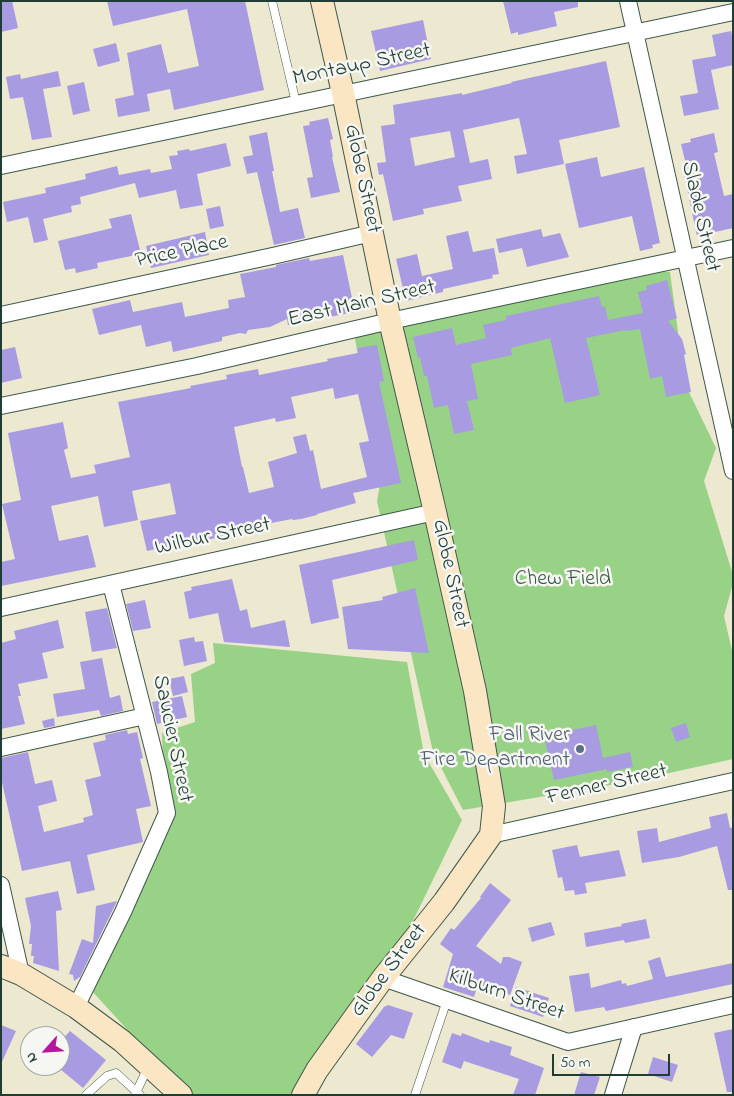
<!DOCTYPE html>
<html>
<head>
<meta charset="utf-8">
<style>
	body { margin:0 }
	#map { position:relative; width:734px; height:1096px; overflow:hidden; background:#ede8d0; font-family:"Indie Flower",sans-serif }
	canvas { display:block }
	.frame { position:absolute; inset:0; border:2px solid #1f3d34; pointer-events:none }
	.north { position:absolute; left:20px; top:1026px; width:50px; height:50px; box-sizing:border-box; background:#f6f6f2; border:1px solid #a0aca6; border-radius:50%; rotate:244deg; font-size:14px; font-weight:700; line-height:20px; text-align:center; color:#1f3d34 }
	.north::after { content:''; display:block; margin:auto; width:18px; height:22px; background:#b5179e; clip-path:polygon(50% 0,100% 100%,50% 72%,0 100%) }
	.scale { position:absolute; left:552px; top:1054px; width:118px; height:22px; box-sizing:border-box; border:2px solid #1f3d34; border-top:0; padding-left:6px; font-size:15px; line-height:18px; white-space:nowrap; color:#1f3d34; -webkit-text-stroke:4px #f6f6f2; paint-order:stroke }
</style>
</head>
<body>
<div id="map">
<canvas width="734" height="1096"></canvas>
<div class="frame"></div>
<div class="north">N</div>
<div class="scale">50 m</div>
</div>
<script>
const context = document.querySelector('canvas').getContext('2d');
context.lineJoin = 'round';
function fillPath(path, color) {
  context.fillStyle = color;
  context.fill(path, 'evenodd');
}
function shape(rows) {
  const path = new Path2D();
  for (const r of rows) {
    path.moveTo(r[0], r[1]);
    for (let i = 2; i < r.length; i += 2) path.lineTo(r[i], r[i + 1]);
  }
  return path;
}
function trace(path, color, width, dash) {
  context.strokeStyle = color;
  context.lineWidth = width;
  context.lineCap = dash ? 'butt' : 'round';
  context.setLineDash(dash || []);
  context.stroke(path);
}
function label(font, color, halo, rows, align = 'center') {
  context.font = font + ' "Indie Flower",sans-serif';
  context.lineWidth = 5;
  context.setLineDash([]);
  context.textBaseline = 'middle';
  context.strokeStyle = halo;
  context.fillStyle = color;
  for (const [text, x, y, turn = 0] of rows) {
    context.save();
    context.translate(x, y);
    context.rotate((+turn || 0) * Math.PI / 180);
    context.textAlign = isNaN(turn) ? turn : align;
    if (halo) context.strokeText(text, 0, 0);
    context.fillText(text, 0, 0);
    context.restore();
  }
}
const green = shape([
	[636,269,670,272,685,384,716,448,704,481,733,575,733,583,724,616,733,655,733,759,628,782,463,810,433,752,377,501,381,479,353,328],
	[213,643,407,662,424,754,462,820,411,925,314,1095,187,1095,91,990,165,816,162,733,195,722,191,674,215,663]
]);
const building = shape([
	[1,1,12,1,18,28,1,32],
	[107,1,245,1,264,90,174,110,170,89,147,94,150,111,118,117,115,99,134,95,127,53,161,44,168,73,199,66,187,9,113,26],
	[503,1,578,1,578,7,554,12,557,26,518,35,518,32,511,34],
	[423,20,431,59,380,71,371,31],
	[731,31,733,40,733,65,711,70,719,109,684,116,680,96,698,93,692,60,716,56,712,35],
	[116,43,120,61,98,67,93,49],
	[606,61,620,127,559,140,564,164,517,174,514,156,527,154,519,118,463,130,470,163,488,159,492,179,458,186,462,201,423,209,424,214,393,221,383,174,379,175,377,163,386,162,381,126,395,124,393,105,462,93,462,95,512,83,511,82],
	[450,131,455,157,415,166,410,138],
	[58,71,61,86,43,89,52,137,32,140,23,97,10,99,6,77,20,74,21,79],
	[84,82,90,111,73,115,67,86],
	[328,118,333,139,330,140,333,157,332,157,340,192,311,198,307,178,313,177,303,126,310,125,309,122],
	[267,132,274,171,272,171,280,212,298,208,305,238,274,245,257,172,247,174,243,157,253,155,249,136],
	[714,133,718,152,714,153,724,196,733,194,733,228,697,236,684,174,688,173,681,144,691,142,690,139],
	[226,143,231,166,197,174,203,205,180,209,176,190,139,198,135,183,80,197,81,204,71,206,72,212,43,219,48,240,34,243,28,217,7,222,3,202,46,193,45,188,86,179,85,174,117,166,119,175,150,169,151,173,172,169,169,156,178,155,177,151,189,149,190,151],
	[597,157,601,177,644,167,660,243,652,245,653,248,640,251,632,216,579,228,565,164],
	[220,206,224,226,210,229,206,209],
	[131,214,141,254,97,263,98,268,76,273,75,268,65,270,58,241,112,228,109,219],
	[541,229,543,237,560,233,569,257,527,267,522,248,499,253,496,239],
	[468,231,473,252,494,248,499,274,492,275,493,278,443,289,443,292,406,301,396,259,417,254,422,276,453,269,446,236],
	[205,232,209,255,151,268,146,246],
	[343,255,355,312,288,325,287,319,270,327,248,330,246,334,240,333,222,337,222,341,173,352,171,341,146,347,141,325,99,335,92,309,130,300,133,312,182,302,185,317,229,308,228,300,245,297,240,274,276,267,276,265,309,258,310,261],
	[667,280,677,318,668,321,682,339,686,354,684,355,691,392,666,397,662,376,650,379,640,329,625,331,625,330,586,338,600,395,565,403,550,338,511,348,512,355,471,364,478,399,467,401,474,430,454,434,448,405,434,408,427,376,424,376,420,357,418,358,413,337,452,328,456,345,486,338,483,325,506,320,506,316,599,296,602,307,605,306,608,320,643,313,638,292,647,290,646,286],
	[377,345,384,381,379,382,401,483,353,493,356,503,317,514,317,515,301,519,293,520,292,519,240,529,241,532,156,552,156,549,147,551,140,521,176,514,170,483,132,491,138,520,104,527,98,496,51,506,59,541,88,535,96,567,1,586,1,562,15,559,2,504,21,500,8,433,63,422,68,448,64,450,71,478,96,473,94,465,130,457,118,402,191,388,190,386,227,379,226,375,258,369,259,375,328,361,327,359,358,353,357,348],
	[333,388,335,399,358,394,369,441,359,443,367,477,321,489,313,450,310,451,306,434,293,437,297,453,268,462,274,487,249,493,243,467,242,467,234,427,275,418,276,422,296,418,291,397],
	[15,347,22,378,1,383,1,350],
	[414,540,418,560,332,580,339,618,311,624,299,565],
	[232,579,240,611,247,609,251,628,285,620,290,647,224,642,218,613,189,619,184,592,192,590,191,587],
	[415,588,429,653,348,649,342,607,383,600,382,597],
	[145,600,151,628,133,631,126,604],
	[107,608,117,648,92,652,85,612],
	[58,620,64,648,42,653,48,678,18,684,21,696,18,696,25,724,1,729,1,643,16,639,14,631],
	[194,637,195,642,203,641,207,661,184,666,179,640],
	[102,658,110,698,120,695,123,711,101,716,99,710,57,717,53,694,85,689,80,662],
	[184,676,188,692,173,696,169,679],
	[182,696,187,717,157,724,152,702],
	[54,718,55,726,44,728,42,721],
	[686,723,690,737,676,742,671,728],
	[596,725,603,758,630,752,633,767,607,772,607,769,554,780,544,736],
	[127,730,128,734,137,732,143,758,140,759,151,806,136,809,143,842,87,855,95,890,77,894,70,861,22,871,1,778,1,758,28,752,35,784,52,780,57,801,38,806,44,832,84,822,83,818,93,815,85,780,101,776,93,743,106,740,105,735],
	[727,813,730,828,733,827,733,890,728,890,717,846,679,857,642,863,637,831,657,828,659,842,711,828,709,817],
	[577,845,580,857,619,850,626,876,585,883,587,893,575,895,574,890,565,891,562,877,558,878,552,850],
	[490,883,511,900,476,946,501,964,503,957,509,957,522,962,510,995,478,984,474,997,443,987,453,954,440,944,451,928,454,930,481,898,480,897],
	[58,891,62,910,56,911,59,971,33,963,34,956,31,956,32,944,29,944,31,926,25,898],
	[117,901,80,977,74,981,73,975,69,974,82,939,93,943,96,906],
	[646,919,650,938,625,943,624,940,586,947,584,933,622,926,621,924],
	[551,922,555,935,532,942,528,928],
	[660,957,666,977,733,963,733,984,606,1011,604,1007,575,1012,569,976,589,973,591,988,621,980,622,984,626,983,627,986,653,979,648,961],
	[516,987,549,998,543,1017,510,1006],
	[388,1005,413,1013,404,1039,391,1035,372,1057,356,1044,384,1007],
	[1,1025,16,1031,1,1064],
	[733,1029,733,1092,727,1092,714,1033],
	[70,1031,106,1060,83,1088,60,1069,60,1042],
	[452,1033,461,1036,462,1033,489,1043,490,1040,512,1047,510,1055,544,1068,535,1095,513,1095,519,1079,464,1061,461,1069,442,1062],
	[653,1057,678,1065,672,1082,648,1074],
	[581,1072,600,1077,594,1095,574,1095]
]);
const lane = shape([
	[272,1,296,103],
	[86,1095,107,1076,116,1073,140,1095],
	[135,1095,148,1067],
	[415,1095,447,1000]
]);
const street = shape([
	[628,1,733,471],
	[1,166,733,12],
	[1,315,277,255,372,233],
	[1,406,197,366,390,321,733,248],
	[1,608,435,512],
	[1,748,145,716],
	[491,835,733,781],
	[1,885,21,974],
	[383,978,568,1042,733,1005],
	[76,1007,123,912,167,813,159,772,111,584],
	[613,1095,634,1027]
]);
const secondary = shape([
	[1,966,21,974,76,1007,122,1041,181,1095],
	[303,1095,317,1070,383,978,444,902,491,835,494,806,475,691,435,512,390,321,343,93,322,1]
]);
const markers = [
	[580,749,5,"#5c6f8a"]
];
const streetNames = [
	["Montaup Street",362,66,-12],
	["Globe Street",361,179,78],
	["Slade Street",699,217,77],
	["Price Place",182,253,-12],
	["East Main Street",362,305,-13],
	["Wilbur Street",213,538,-12],
	["Globe Street",449,574,78],
	["Saucier Street",171,739,78],
	["Fenner Street",607,786,-13],
	["Globe Street",390,971,-53],
	["Kilburn Street",506,996,19]
];
const parkNames = [
	["Chew Field",563,580]
];
const serviceNames = [
	["Fall River",570,736],
	["Fire Department",570,761]
];
fillPath(green, '#98d286');
fillPath(building, '#a89be1');
trace(lane, '#3e574b', 9);
trace(street, '#3e574b', 18);
trace(secondary, '#3e574b', 24);
trace(lane, '#fff', 8);
trace(street, '#fff', 16);
trace(secondary, '#fbe6c4', 22);
for (const [x, y, r, color] of markers) {
  const dot = new Path2D();
  dot.arc(x, y, r, 0, 2 * Math.PI);
  context.fillStyle = color;
  context.fill(dot);
  trace(dot, '#f6f6f2', 2);
}
label('22px', '#1f3d34', '#f6f6f2', streetNames);
label('22px', '#375b44', '#f6f6f2', parkNames);
label('22px', '#4e5e75', '#f6f6f2', serviceNames, 'right');
</script>
</body>
</html>
